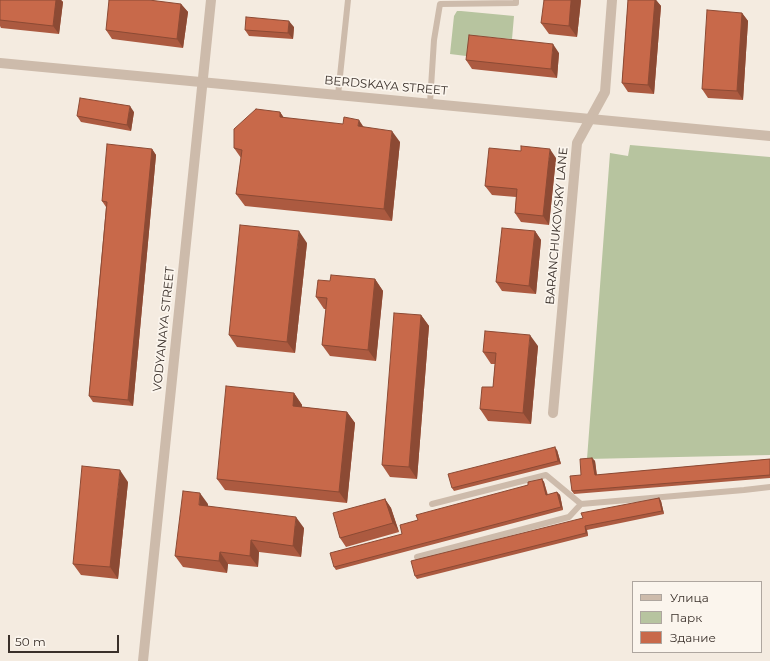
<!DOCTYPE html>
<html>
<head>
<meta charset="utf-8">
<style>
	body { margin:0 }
	#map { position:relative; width:770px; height:661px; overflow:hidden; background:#f4ebe0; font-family:Montserrat,sans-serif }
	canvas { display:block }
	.legend { position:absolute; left:632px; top:581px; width:130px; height:72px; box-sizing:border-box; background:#fbf5ed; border:1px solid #aea69f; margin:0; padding:5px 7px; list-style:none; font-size:12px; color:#3a302a }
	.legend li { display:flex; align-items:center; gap:8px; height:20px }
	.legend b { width:20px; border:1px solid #aea69f }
	.scale { position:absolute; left:8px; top:635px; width:111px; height:18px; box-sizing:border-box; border:2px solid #3a302a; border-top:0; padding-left:5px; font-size:12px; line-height:14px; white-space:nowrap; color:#3a302a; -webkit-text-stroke:3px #fbf5ed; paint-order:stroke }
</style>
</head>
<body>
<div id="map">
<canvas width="770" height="661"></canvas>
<ul class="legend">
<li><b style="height:5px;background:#cdbbab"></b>Улица</li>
<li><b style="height:11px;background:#b7c49f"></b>Парк</li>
<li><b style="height:11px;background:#c8694a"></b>Здание</li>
</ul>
<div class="scale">50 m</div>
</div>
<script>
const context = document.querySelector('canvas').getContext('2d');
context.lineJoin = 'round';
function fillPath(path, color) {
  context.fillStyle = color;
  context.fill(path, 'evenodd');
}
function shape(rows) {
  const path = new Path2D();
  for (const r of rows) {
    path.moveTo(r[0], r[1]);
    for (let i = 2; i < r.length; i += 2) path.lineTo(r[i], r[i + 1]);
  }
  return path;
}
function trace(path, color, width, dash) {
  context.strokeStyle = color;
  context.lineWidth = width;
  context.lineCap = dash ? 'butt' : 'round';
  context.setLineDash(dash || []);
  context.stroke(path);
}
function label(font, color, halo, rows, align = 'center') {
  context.font = font + ' Montserrat,sans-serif';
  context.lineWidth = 3.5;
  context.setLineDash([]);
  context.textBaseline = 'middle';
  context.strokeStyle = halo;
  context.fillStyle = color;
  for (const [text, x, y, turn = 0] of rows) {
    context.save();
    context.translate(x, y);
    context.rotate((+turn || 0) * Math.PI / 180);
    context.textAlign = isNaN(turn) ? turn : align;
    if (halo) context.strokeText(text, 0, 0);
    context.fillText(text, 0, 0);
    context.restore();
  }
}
const green = shape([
	[457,11,461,11,514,16,512,39,476,36,474,57,450,54,454,16],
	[630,145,770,157,770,455,587,459,610,153,628,156]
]);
const service = shape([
	[338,95,348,0],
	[430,103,434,40,440,4,516,3,516,0],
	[432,504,546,475,581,504],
	[417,557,569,517,581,504,744,490,770,487]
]);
const minor = shape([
	[553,413,577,143,605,92,612,0],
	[143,661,211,0]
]);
const tertiary = shape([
	[0,63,770,136]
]);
const wall = shape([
	[0,0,61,0,63,2,59,34,1,28,0,26],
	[581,0,577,37,549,34,541,23],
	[628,0,656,0,661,6,654,94,628,92,622,83],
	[181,4,188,12,183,48,112,39,106,30],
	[742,13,748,21,743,100,708,98,702,89],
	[294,27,293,39,249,36,245,30],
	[559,53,557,78,472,69,466,60],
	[134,112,131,131,81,122,77,116],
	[280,112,284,118,363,127,400,142,392,221,245,206,236,194,241,158,234,148],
	[152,149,156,155,133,406,93,402,89,396,106,207,102,201],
	[556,158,549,225,521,222,515,213,516,197,492,195,485,186],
	[535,231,541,240,536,294,502,291,496,282],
	[307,243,295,353,237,347,229,335],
	[375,279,383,291,376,361,330,356,322,345,326,309,324,309,316,297,330,281],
	[421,315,429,326,417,479,390,477,382,465],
	[538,346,531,424,488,421,480,409,493,387,495,364,491,364,483,352],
	[294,393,302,405,302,407,347,412,355,423,347,503,225,490,217,479],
	[557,450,561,464,454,491,452,488],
	[592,458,595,461,597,475,770,459,770,478,574,494,572,491],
	[542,479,544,482,548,495,557,492,560,495,563,510,336,570,334,567,402,534,418,520,528,485],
	[128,482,118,579,81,575,73,564],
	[659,498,661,501,664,514,587,530,588,536,417,579,415,576,583,518],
	[385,499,391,508,399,532,346,547,340,538],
	[208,504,208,506,304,528,301,557,259,552,258,567,228,564,227,573,183,567,175,556]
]);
const shadedWall = shape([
	[56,0,61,0,63,2,59,34,53,26],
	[571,0,581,0,577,37,569,26],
	[655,0,656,0,661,6,654,94,648,85],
	[181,4,188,12,183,48,177,39],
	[742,13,748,21,743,100,737,91],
	[289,21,294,27,293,39,288,33],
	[553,44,559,53,557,78,551,69],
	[130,106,134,112,131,131,127,125],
	[280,112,288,124,280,117],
	[359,120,367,132,358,126],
	[392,131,400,142,392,221,384,209],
	[152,149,156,155,133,406,128,400],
	[550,149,556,158,549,225,543,216],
	[299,231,307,243,295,353,287,342],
	[535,231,541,240,536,294,529,286],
	[375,279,383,291,376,361,368,350],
	[421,315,429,326,417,479,409,467],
	[530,335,538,346,531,424,523,413],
	[294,393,302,405,301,418,293,406],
	[347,412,355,423,347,503,339,492],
	[555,447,557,450,561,464,558,461],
	[592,458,595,461,597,478,595,475],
	[120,470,128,482,118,579,110,567],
	[542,479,544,482,548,498,546,495],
	[557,492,560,495,563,510,561,507],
	[200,493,208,504,207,516,199,505],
	[659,498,661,501,664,514,662,511],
	[385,499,391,508,399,532,393,523],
	[296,517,304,528,301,557,293,546],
	[585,526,587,530,588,536,586,533],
	[251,540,259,552,258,567,250,556],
	[220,552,228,564,227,573,219,561]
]);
const building = shape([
	[0,0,56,0,53,26,0,20,0,0],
	[109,0,149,0,181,4,177,39,106,30,109,0],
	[544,0,571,0,569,26,541,23,544,0],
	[628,0,655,0,648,85,622,83,628,0],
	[707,10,742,13,737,91,702,89,707,10],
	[246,17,289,21,288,33,245,30,246,17],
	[469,35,553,44,551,69,466,60,469,35],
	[80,98,130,106,127,125,77,116,80,98],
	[256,109,280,112,280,117,343,124,344,117,359,120,358,126,392,131,384,209,236,194,242,150,234,148,234,129,256,109],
	[107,144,152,149,128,400,89,396,107,202,102,201,107,144],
	[521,146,550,149,543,216,515,213,517,189,485,186,489,148,521,151,521,146],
	[240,225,299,231,287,342,229,335,240,225],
	[502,228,535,231,529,286,496,282,502,228],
	[331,275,375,279,368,350,322,345,327,298,316,297,318,280,330,281,331,275],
	[394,313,421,315,409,467,382,465,394,313],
	[485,331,530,335,523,413,480,409,482,387,493,387,496,353,483,352,485,331],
	[226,386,294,393,293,406,347,412,339,492,217,479,226,386],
	[555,447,558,461,452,488,448,474,555,447],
	[592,458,595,475,770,459,770,475,572,491,570,476,581,475,580,459,592,458],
	[82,466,120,470,110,567,73,564,82,466],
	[542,479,546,495,557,492,561,507,334,567,330,553,402,534,400,525,418,520,416,515,528,485,528,482,542,479],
	[183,491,200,493,199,505,296,517,293,546,251,540,250,556,220,552,219,561,175,556,183,491],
	[659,498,662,511,585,526,586,533,415,576,411,561,583,518,581,513,659,498],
	[385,499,393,523,340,538,333,513,385,499]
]);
const streetNames = [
	["BERDSKAYA STREET",386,86,5],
	["BARANCHUKOVSKY LANE",557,226,-85],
	["VODYANAYA STREET",164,329,-84]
];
fillPath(green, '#b7c49f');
trace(service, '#cdbbab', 6);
trace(minor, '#cdbbab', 10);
trace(tertiary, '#cdbbab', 10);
fillPath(wall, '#ac5a40');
fillPath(shadedWall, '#8c4a34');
fillPath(building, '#c8694a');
trace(building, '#8c4a34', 1);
label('12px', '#3a302a', '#fbf5ed', streetNames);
</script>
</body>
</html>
